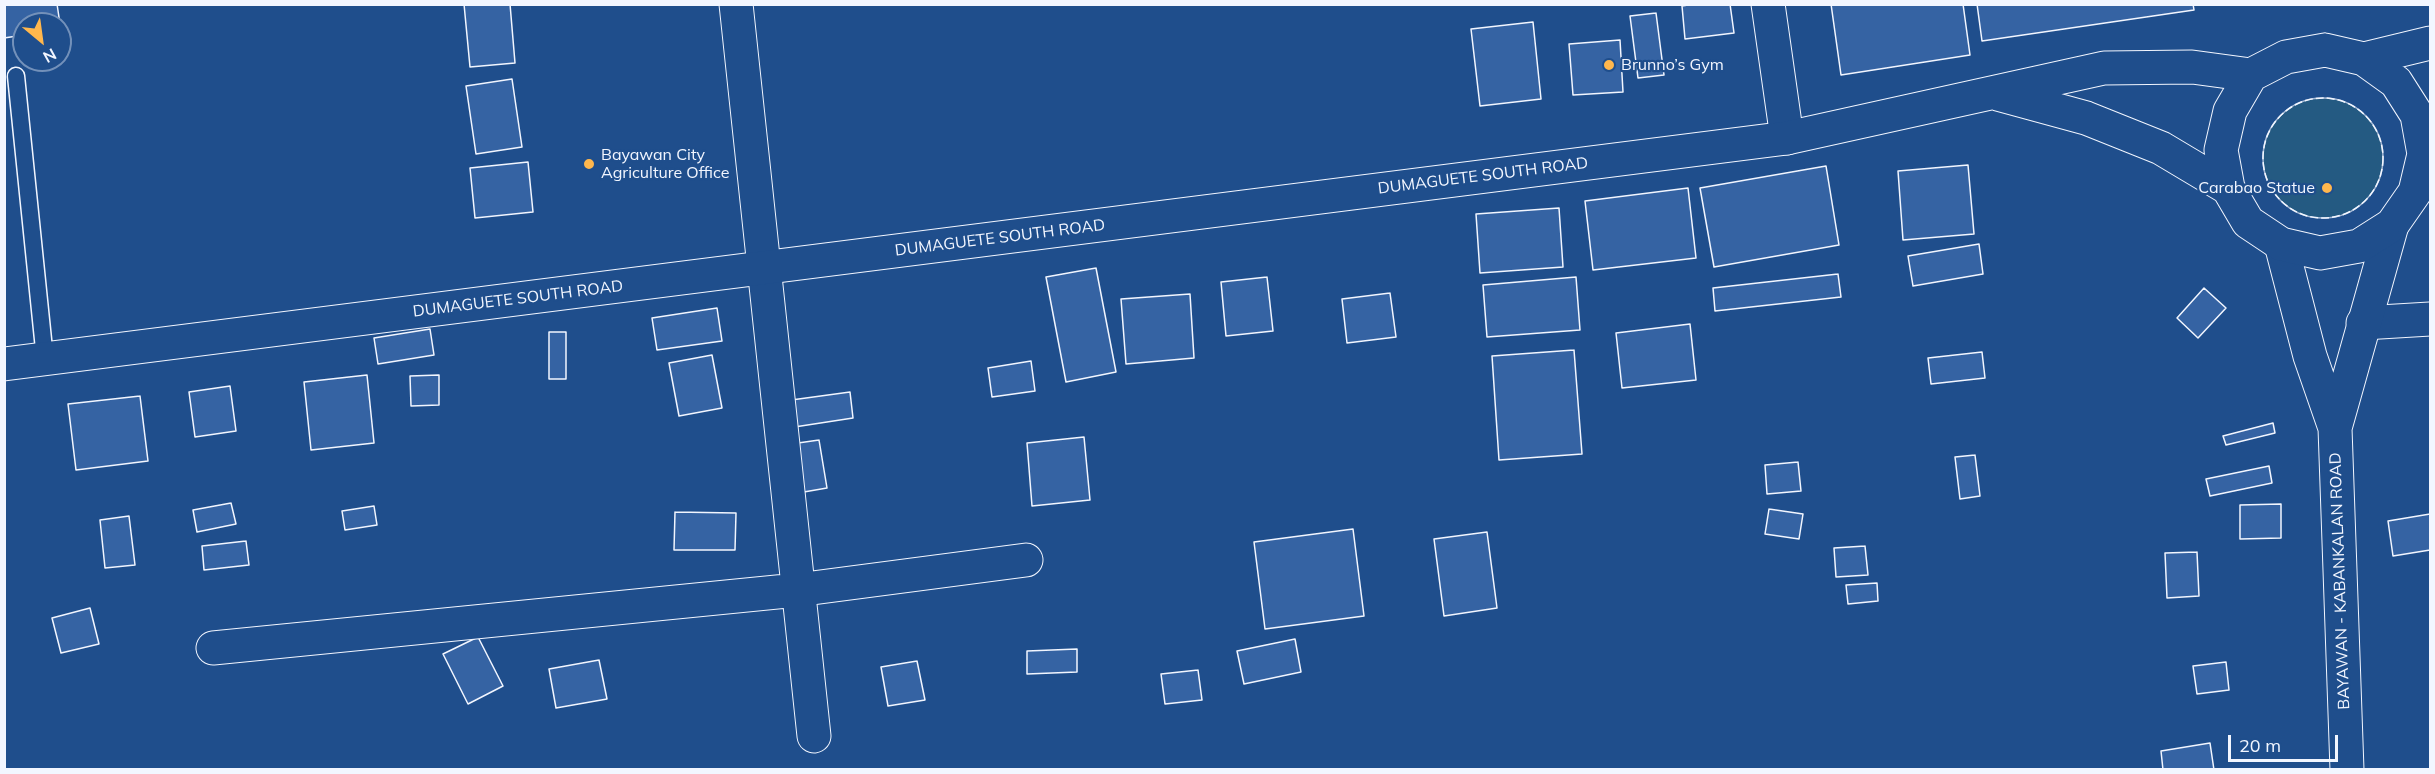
<!DOCTYPE html>
<html>
<head>
<meta charset="utf-8">
<style>
	body { margin:0 }
	#map { position:relative; width:2435px; height:774px; overflow:hidden; background:#1f4e8c; font-family:Mulish,sans-serif }
	canvas { display:block }
	.frame { position:absolute; inset:0; border:6px solid #f2f6ff; pointer-events:none }
	.north { position:absolute; left:12px; top:12px; width:60px; height:60px; box-sizing:border-box; background:#1f4e8c; border:2px solid #7391ba; border-radius:50%; rotate:151deg; font-size:16px; font-weight:700; line-height:24px; text-align:center; color:#f2f6ff }
	.north::after { content:''; display:block; margin:auto; width:21px; height:27px; background:#ffb74d; clip-path:polygon(50% 0,100% 100%,50% 72%,0 100%) }
	.scale { position:absolute; left:2228px; top:735px; width:110px; height:27px; box-sizing:border-box; border:3px solid #f2f6ff; border-top:0; padding-left:8px; font-size:18px; line-height:21px; white-space:nowrap; color:#f2f6ff; -webkit-text-stroke:4px #1f4e8c; paint-order:stroke }
</style>
</head>
<body>
<div id="map">
<canvas width="2435" height="774"></canvas>
<div class="frame"></div>
<div class="north">N</div>
<div class="scale">20 m</div>
</div>
<script>
const context = document.querySelector('canvas').getContext('2d');
context.lineJoin = 'round';
function fillPath(path, color) {
  context.fillStyle = color;
  context.fill(path, 'evenodd');
}
function shape(rows) {
  const path = new Path2D();
  for (const r of rows) {
    if (r.length === 3) {
      path.moveTo(r[0] + r[2], r[1]);
      path.arc(r[0], r[1], r[2], 0, 2 * Math.PI);
      continue;
    }
    path.moveTo(r[0], r[1]);
    for (let i = 2; i < r.length; i += 2) path.lineTo(r[i], r[i + 1]);
  }
  return path;
}
function trace(path, color, width, dash) {
  context.strokeStyle = color;
  context.lineWidth = width;
  context.lineCap = dash ? 'butt' : 'round';
  context.setLineDash(dash || []);
  context.stroke(path);
}
function label(font, color, halo, rows, align = 'center') {
  context.font = font + ' Mulish,sans-serif';
  context.lineWidth = 4.5;
  context.setLineDash([]);
  context.textBaseline = 'middle';
  context.strokeStyle = halo;
  context.fillStyle = color;
  for (const [text, x, y, turn = 0] of rows) {
    context.save();
    context.translate(x, y);
    context.rotate((+turn || 0) * Math.PI / 180);
    context.textAlign = isNaN(turn) ? turn : align;
    if (halo) context.strokeText(text, 0, 0);
    context.fillText(text, 0, 0);
    context.restore();
  }
}
const green = shape([
	[2323,158,60]
]);
const building = shape([
	[4,4,57,4,60,24,24,24,24,35,4,38,4,4],
	[464,4,510,4,515,63,470,67,464,4],
	[1694,4,1730,4,1734,33,1685,39,1682,6,1694,4],
	[1831,4,1963,4,1970,55,1841,75,1831,4],
	[1977,4,2193,4,2194,10,1982,41,1977,4],
	[1656,13,1664,75,1638,78,1630,16,1656,13],
	[1533,22,1541,99,1480,106,1471,29,1533,22],
	[1620,40,1623,92,1573,95,1569,44,1620,40],
	[512,79,522,147,476,154,466,86,512,79],
	[528,162,533,212,475,218,470,168,528,162],
	[1968,165,1974,234,1903,240,1898,171,1968,165],
	[1826,166,1839,245,1714,267,1700,188,1826,166],
	[1688,188,1696,258,1593,270,1585,201,1688,188],
	[1559,208,1563,267,1480,273,1476,214,1559,208],
	[1979,244,1983,274,1913,286,1908,256,1979,244],
	[1096,268,1116,372,1066,382,1046,277,1096,268],
	[1838,274,1841,297,1715,311,1713,288,1838,274],
	[1267,277,1273,331,1226,336,1221,282,1267,277],
	[1576,277,1580,330,1487,337,1483,285,1576,277],
	[2204,288,2226,308,2198,338,2177,318,2204,288],
	[1390,293,1396,337,1347,343,1342,299,1390,293],
	[1190,294,1194,358,1126,364,1121,299,1190,294],
	[717,308,722,341,657,350,652,318,717,308],
	[1690,324,1696,380,1622,388,1616,333,1690,324],
	[430,329,434,355,378,364,374,338,430,329],
	[549,332,566,332,566,379,549,379,549,332],
	[1574,350,1582,454,1499,460,1492,356,1574,350],
	[1982,352,1985,378,1931,384,1928,358,1982,352],
	[712,355,722,408,679,416,669,363,712,355],
	[1031,361,1035,391,992,397,988,368,1031,361],
	[367,375,374,443,311,450,304,382,367,375],
	[439,375,439,405,411,406,410,376,439,375],
	[230,386,236,431,195,437,189,392,230,386],
	[850,392,853,418,788,428,784,401,850,392],
	[140,396,148,461,76,470,68,404,140,396],
	[2273,423,2275,433,2226,445,2223,436,2273,423],
	[1084,437,1090,500,1032,506,1027,443,1084,437],
	[819,440,827,488,798,493,791,444,819,440],
	[1975,455,1980,496,1960,499,1955,457,1975,455],
	[1798,462,1801,491,1767,494,1765,465,1798,462],
	[2269,466,2272,483,2210,496,2206,479,2269,466],
	[231,503,236,524,197,532,193,510,231,503],
	[2281,504,2281,538,2240,539,2240,505,2281,504],
	[374,506,377,525,345,530,342,511,374,506],
	[1769,509,1803,514,1799,539,1765,534,1769,509],
	[675,512,736,513,735,550,674,550,675,512],
	[2430,514,2430,550,2393,556,2388,521,2430,514],
	[129,516,135,565,105,568,100,520,129,516],
	[1353,529,1364,616,1265,629,1254,542,1353,529],
	[1487,532,1497,608,1444,616,1434,539,1487,532],
	[246,541,249,565,204,570,202,546,246,541],
	[1865,546,1868,575,1836,577,1834,548,1865,546],
	[2197,552,2199,596,2167,598,2165,553,2197,552],
	[1877,583,1878,601,1848,604,1846,585,1877,583],
	[90,608,99,644,61,653,52,618,90,608],
	[478,637,503,686,468,704,443,654,478,637],
	[1295,639,1301,672,1244,684,1237,651,1295,639],
	[1077,649,1077,672,1027,674,1027,651,1077,649],
	[599,660,607,699,556,708,549,669,599,660],
	[917,661,925,700,888,706,881,667,917,661],
	[2226,662,2229,690,2197,694,2193,666,2226,662],
	[1198,670,1202,700,1165,704,1161,674,1198,670],
	[2210,743,2214,770,2163,770,2161,751,2210,743]
]);
const lane = shape([
	[16,76,45,359]
]);
const street = shape([
	[736,4,814,736],
	[1768,4,1787,138],
	[2363,323,2430,319],
	[213,648,797,590,1026,560]
]);
const secondary = shape([
	[2281,244,2310,356,2335,428,2347,770],
	[2335,428,2392,225]
]);
const highway = shape([
	[2325,50,2364,59,2396,82,2417,115,2424,154,2415,192,2392,225,2359,246,2320,253,2281,244,2248,222,2228,188,2221,150,2230,111,2251,75,2286,57,2325,50],
	[2364,59,2430,43],
	[1998,94,2086,118,2161,148,2228,188],
	[4,364,1787,138,2104,68,2192,67,2251,75]
]);
const fence = shape([
	[2323,158,60]
]);
const markers = [
	[1609,65,6,"#ffb74d"],
	[589,164,6,"#ffb74d"],
	[2327,188,6,"#ffb74d"]
];
const poiNames = [
	["Brunno’s Gym",1621,65],
	["Bayawan City",601,155],
	["Agriculture Office",601,173],
	["Carabao Statue",2315,188,"right"]
];
const streetNames = [
	["DUMAGUETE SOUTH ROAD",1483,176,-7],
	["DUMAGUETE SOUTH ROAD",1000,238,-7],
	["DUMAGUETE SOUTH ROAD",518,299,-7],
	["BAYAWAN - KABANKALAN ROAD",2340,581,-92]
];
fillPath(green, '#245a82');
trace(green, '#a8bbd7', 1.5);
fillPath(building, '#3563a3');
trace(building, '#f2f6ff', 1.5);
trace(lane, '#f2f6ff', 19);
trace(street, '#f2f6ff', 35);
trace(secondary, '#f2f6ff', 35);
trace(highway, '#f2f6ff', 35);
trace(lane, '#1f4e8c', 16);
trace(street, '#1f4e8c', 33);
trace(secondary, '#1f4e8c', 33);
trace(highway, '#1f4e8c', 33);
trace(fence, '#f2f6ff', 1.5, [8, 3]);
for (const [x, y, r, color] of markers) {
  const dot = new Path2D();
  dot.arc(x, y, r, 0, 2 * Math.PI);
  context.fillStyle = color;
  context.fill(dot);
  trace(dot, '#1f4e8c', 2);
}
label('16px', '#f2f6ff', '#1f4e8c', poiNames, 'left');
label('16px', '#f2f6ff', '#1f4e8c', streetNames);
</script>
</body>
</html>
